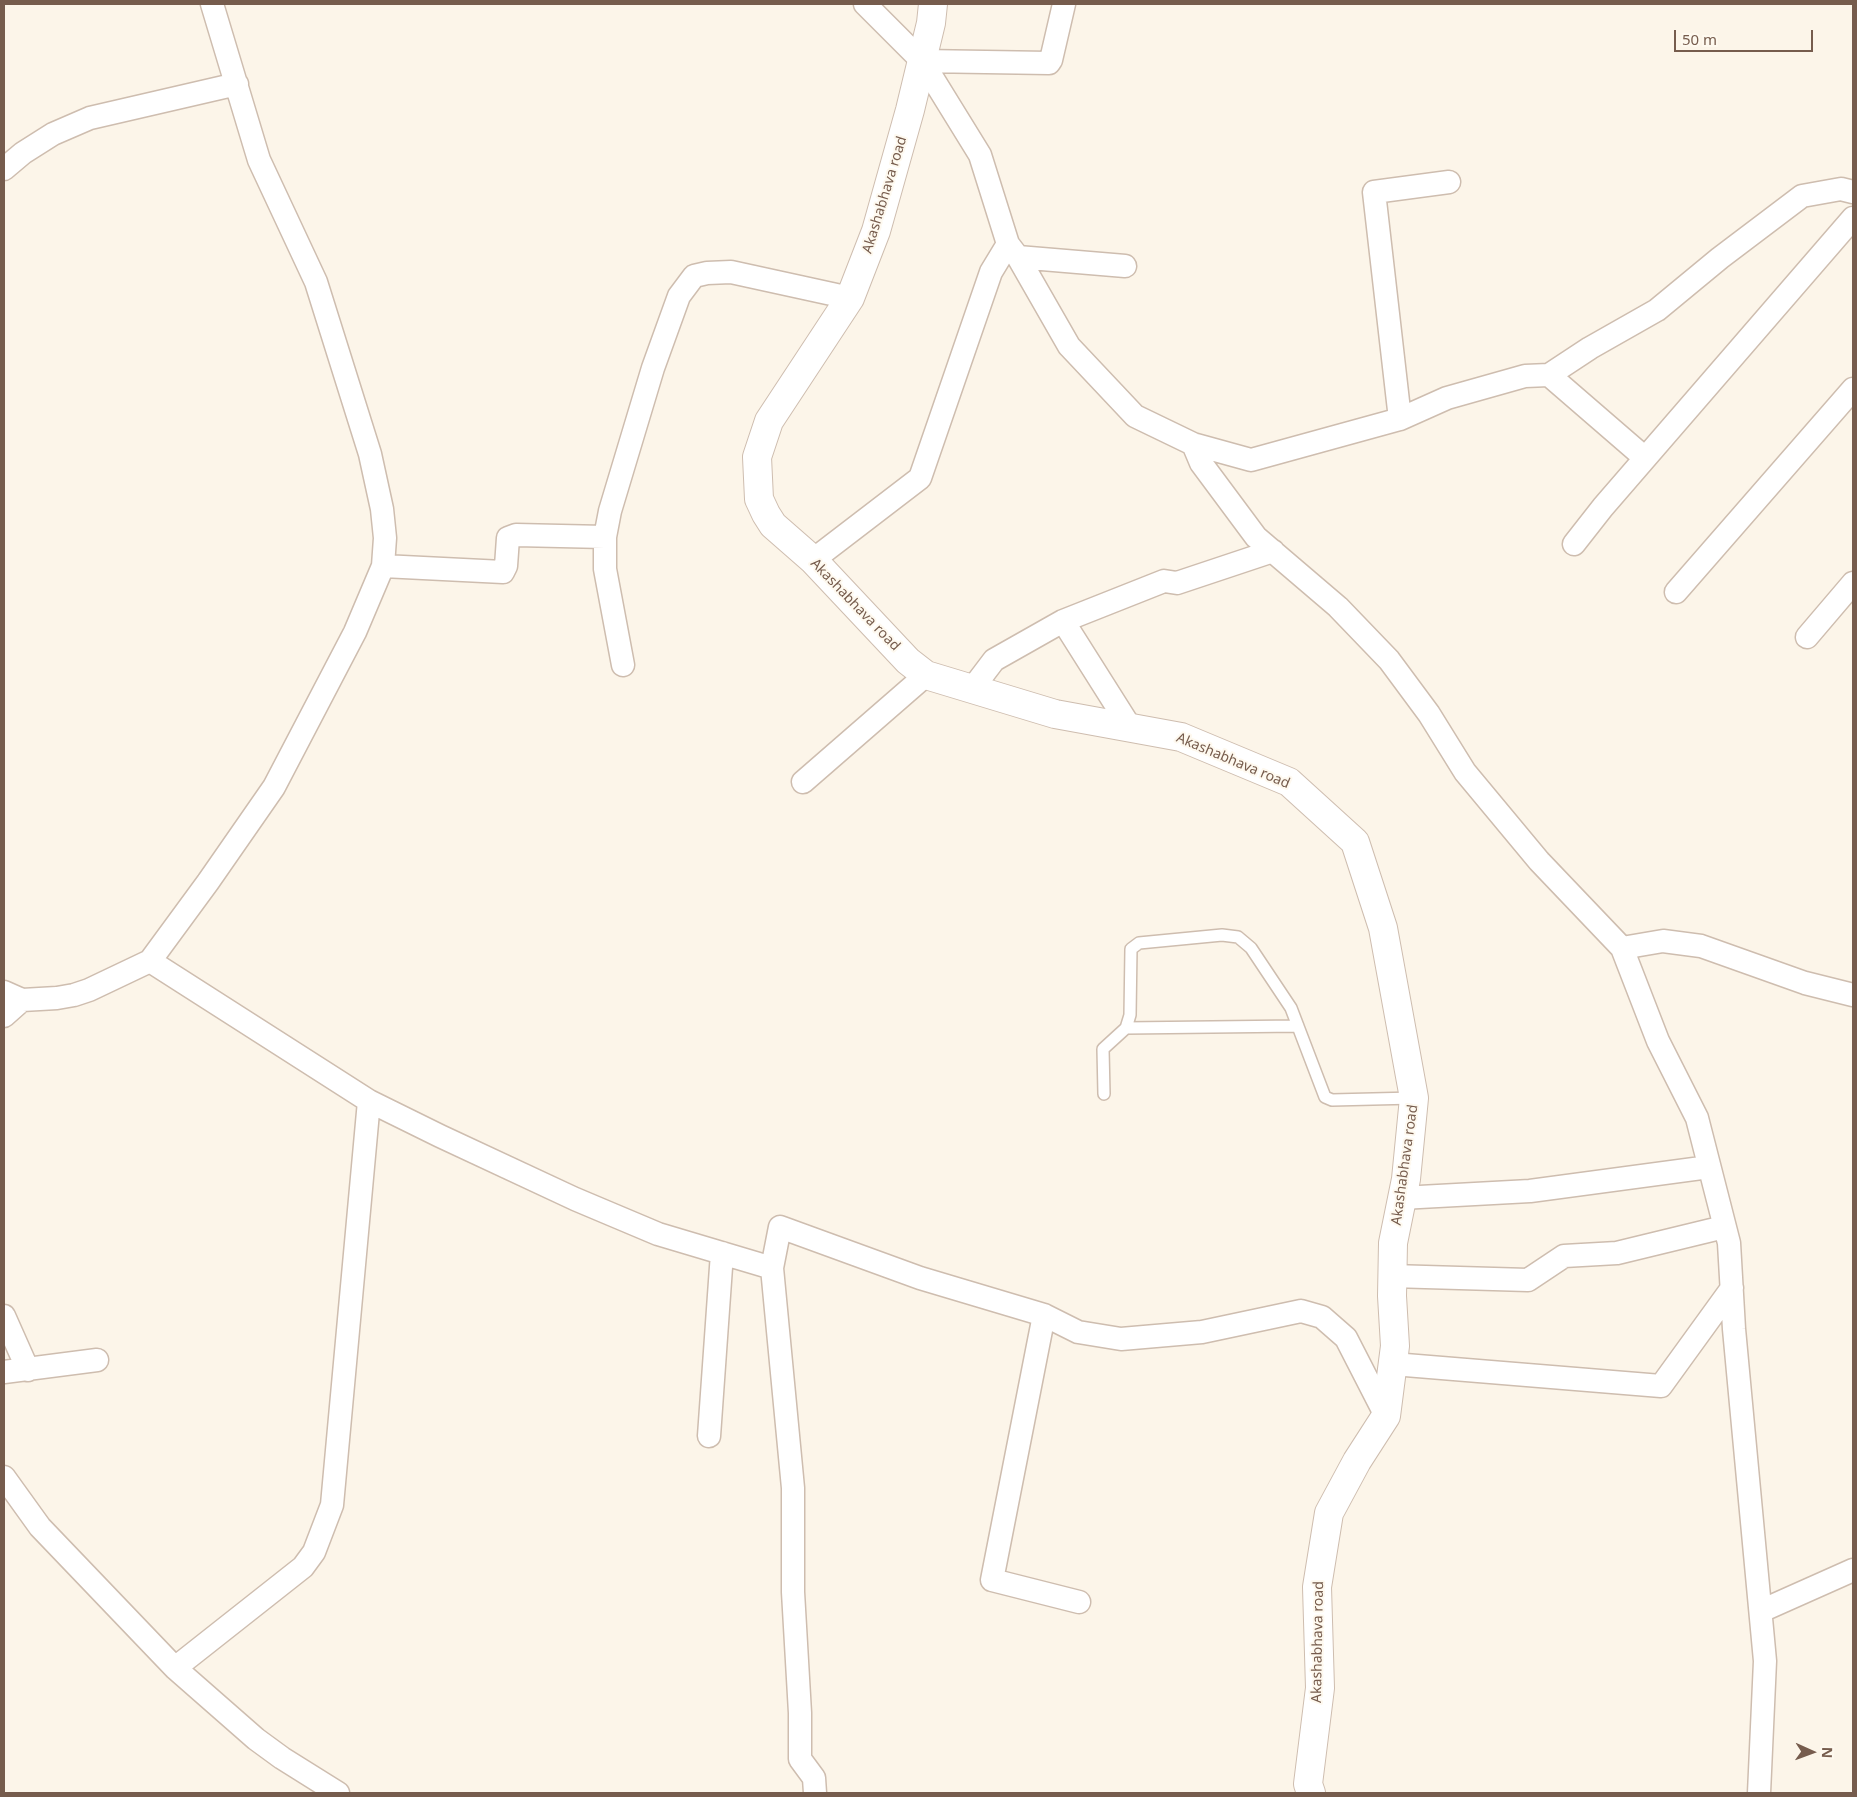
<!DOCTYPE html>
<html>
<head>
<meta charset="utf-8">
<style>
	body { margin:0 }
	#map { position:relative; width:1857px; height:1797px; overflow:hidden; background:#fcf5e9; font-family:"Noto Sans",sans-serif }
	canvas { display:block }
	.frame { position:absolute; inset:0; border:5px solid #765c4d; pointer-events:none }
	.north { position:absolute; left:1787px; top:1727px; width:50px; height:50px; -webkit-text-stroke:4px #fef9ef; paint-order:stroke; rotate:92deg; font-size:14px; font-weight:700; line-height:20px; text-align:center; color:#765c4d }
	.north::after { content:''; display:block; margin:auto; width:18px; height:22px; background:#765c4d; clip-path:polygon(50% 0,100% 100%,50% 72%,0 100%) }
	.scale { position:absolute; left:1674px; top:30px; width:139px; height:22px; box-sizing:border-box; border:2px solid #765c4d; border-top:0; padding-left:6px; font-size:15px; line-height:18px; white-space:nowrap; color:#765c4d; -webkit-text-stroke:4px #fef9ef; paint-order:stroke }
</style>
</head>
<body>
<div id="map">
<canvas width="1857" height="1797"></canvas>
<div class="frame"></div>
<div class="north">N</div>
<div class="scale">50 m</div>
</div>
<script>
const context = document.querySelector('canvas').getContext('2d');
context.lineJoin = 'round';
function shape(rows) {
  const path = new Path2D();
  for (const r of rows) {
    path.moveTo(r[0], r[1]);
    for (let i = 2; i < r.length; i += 2) path.lineTo(r[i], r[i + 1]);
  }
  return path;
}
function trace(path, color, width, dash) {
  context.strokeStyle = color;
  context.lineWidth = width;
  context.lineCap = dash ? 'butt' : 'round';
  context.setLineDash(dash || []);
  context.stroke(path);
}
function label(font, color, halo, rows, align = 'center') {
  context.font = font + ' "Noto Sans",sans-serif';
  context.lineWidth = 4;
  context.setLineDash([]);
  context.textBaseline = 'middle';
  context.strokeStyle = halo;
  context.fillStyle = color;
  for (const [text, x, y, turn = 0] of rows) {
    context.save();
    context.translate(x, y);
    context.rotate((+turn || 0) * Math.PI / 180);
    context.textAlign = isNaN(turn) ? turn : align;
    if (halo) context.strokeText(text, 0, 0);
    context.fillText(text, 0, 0);
    context.restore();
  }
}
const service = shape([
	[1126,1028,1298,1026],
	[1104,1094,1103,1049,1126,1028,1130,1015,1131,949,1139,943,1222,935,1238,937,1251,948,1291,1008,1325,1097,1332,1100,1414,1098]
]);
const minor = shape([
	[865,4,922,61,980,155,1008,244,1018,257,1069,346,1135,416,1193,444,1251,460,1400,419,1447,398,1525,376,1549,375,1590,348,1657,310,1720,258,1802,196,1841,189,1853,192],
	[922,61,1049,63,1051,60,1064,4],
	[4,169,23,153,53,134,90,118,237,84],
	[1018,257,1125,266],
	[1549,375,1645,458],
	[1400,419,1374,192,1449,182],
	[1193,444,1201,463,1256,537,1338,607,1389,660,1429,714,1465,772,1539,861,1622,948,1658,1041,1697,1118,1729,1243,1734,1329,1765,1661,1759,1793],
	[1574,544,1603,507,1853,218],
	[813,560,920,478,991,272,1008,244],
	[383,566,503,572,506,566,508,538,516,535,605,537],
	[1676,592,1853,389],
	[1063,621,1130,727],
	[1807,637,1853,583],
	[623,665,605,569,605,537,610,511,653,368,679,296,694,276,707,273,731,272,850,298],
	[972,689,994,660,1063,621,1164,581,1177,583,1273,551],
	[803,782,926,675],
	[1622,948,1663,941,1701,946,1805,983,1853,995],
	[150,961,369,1101,332,1505,314,1552,303,1567,175,1668],
	[4,992,22,1000,57,998,74,995,89,990,150,961,208,882,274,787,355,632,383,566,385,538,382,509,370,454,316,282,259,160,212,4],
	[4,1016,22,1000],
	[369,1101,440,1136,575,1199,658,1234,772,1268,780,1227,920,1278,1044,1315,1078,1332,1121,1339,1202,1332,1301,1311,1322,1317,1346,1338,1386,1416],
	[1401,1198,1530,1191,1709,1167],
	[772,1268,793,1488,793,1592,800,1713,800,1759,814,1778,815,1793],
	[1391,1276,1528,1280,1564,1256,1617,1253,1724,1227],
	[1044,1315,992,1580,1079,1602],
	[4,1316,28,1370],
	[1393,1364,1661,1386,1732,1288],
	[4,1372,97,1360],
	[709,1436,722,1253],
	[4,1477,40,1527,175,1668,256,1739,282,1758,338,1793],
	[1761,1611,1853,1570]
]);
const tertiary = shape([
	[933,4,931,23,910,110,876,231,850,298,769,421,757,457,759,499,766,514,773,525,813,560,908,661,926,675,1055,714,1181,737,1289,782,1355,842,1383,928,1414,1098,1406,1179,1393,1243,1392,1296,1395,1346,1386,1416,1357,1461,1329,1513,1317,1587,1320,1688,1308,1784,1311,1793]
]);
const streetNames = [
	["Akashabhava road",885,195,-73],
	["Akashabhava road",855,605,46],
	["Akashabhava road",1233,761,23],
	["Akashabhava road",1405,1165,-82],
	["Akashabhava road",1318,1642,-89]
];
trace(service, '#cebdaf', 14);
trace(minor, '#cebdaf', 25);
trace(tertiary, '#cebdaf', 30);
trace(service, '#fff', 11);
trace(minor, '#fff', 22);
trace(tertiary, '#fff', 28);
label('14px', '#765c4d', '#fef9ef', streetNames);
</script>
</body>
</html>
